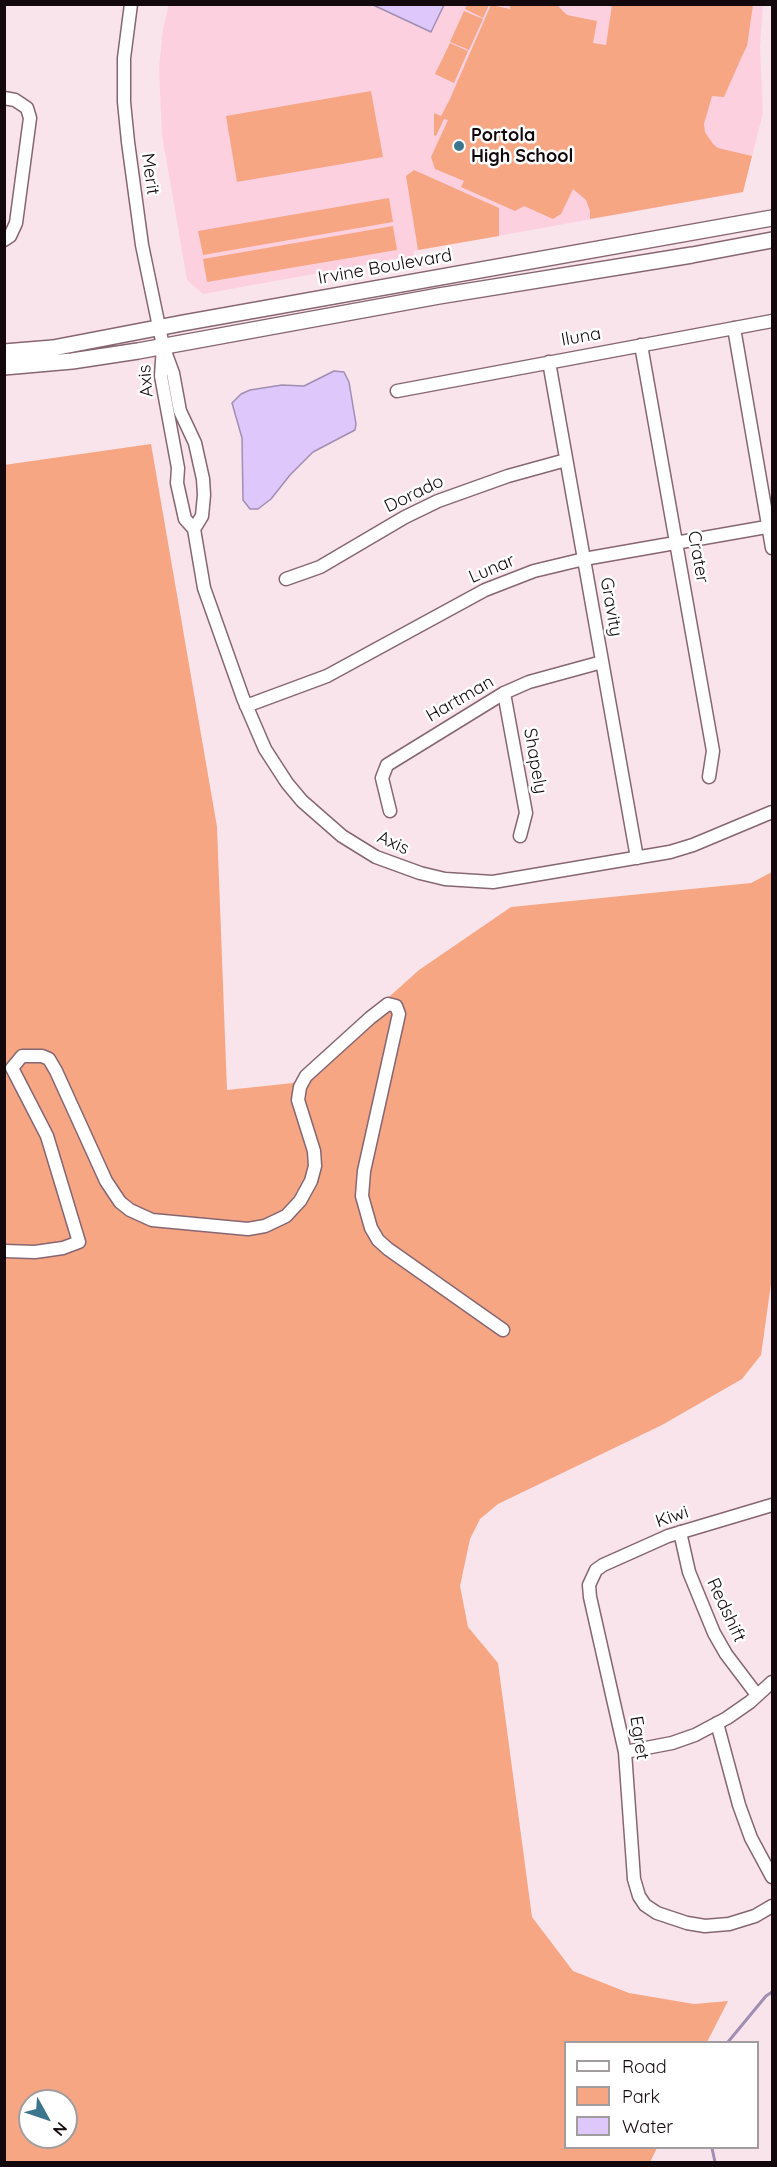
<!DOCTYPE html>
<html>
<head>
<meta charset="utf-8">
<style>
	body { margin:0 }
	#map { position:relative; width:777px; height:2167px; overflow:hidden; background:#fae4ec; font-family:Quicksand,sans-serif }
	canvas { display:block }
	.frame { position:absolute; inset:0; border:6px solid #13080c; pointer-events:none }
	.legend { position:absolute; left:564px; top:2041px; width:195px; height:108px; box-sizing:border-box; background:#fff; border:2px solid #a19c9e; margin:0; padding:8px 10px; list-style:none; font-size:18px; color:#13080c }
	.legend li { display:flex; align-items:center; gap:12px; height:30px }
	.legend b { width:30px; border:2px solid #a19c9e }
	.north { position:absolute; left:18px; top:2089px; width:60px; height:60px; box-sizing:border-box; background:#fff; border:2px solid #a19c9e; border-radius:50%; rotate:130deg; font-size:16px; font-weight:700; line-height:24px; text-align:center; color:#13080c }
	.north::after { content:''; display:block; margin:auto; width:21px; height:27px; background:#3b758e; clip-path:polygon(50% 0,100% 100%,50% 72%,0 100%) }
</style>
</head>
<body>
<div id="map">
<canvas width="777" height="2167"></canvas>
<div class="frame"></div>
<ul class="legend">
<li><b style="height:8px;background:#fff"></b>Road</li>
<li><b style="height:16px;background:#f7a683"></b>Park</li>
<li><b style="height:16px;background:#ddc7fb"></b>Water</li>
</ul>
<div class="north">N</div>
</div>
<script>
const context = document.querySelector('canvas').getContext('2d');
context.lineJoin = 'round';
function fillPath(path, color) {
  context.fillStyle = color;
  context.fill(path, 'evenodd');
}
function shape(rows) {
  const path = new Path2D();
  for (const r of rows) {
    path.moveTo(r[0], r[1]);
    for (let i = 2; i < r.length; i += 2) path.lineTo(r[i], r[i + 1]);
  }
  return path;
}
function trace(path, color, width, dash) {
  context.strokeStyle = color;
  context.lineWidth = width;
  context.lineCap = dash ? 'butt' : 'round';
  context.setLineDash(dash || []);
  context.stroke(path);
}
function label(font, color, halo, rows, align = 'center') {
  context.font = font + ' Quicksand,sans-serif';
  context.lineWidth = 5;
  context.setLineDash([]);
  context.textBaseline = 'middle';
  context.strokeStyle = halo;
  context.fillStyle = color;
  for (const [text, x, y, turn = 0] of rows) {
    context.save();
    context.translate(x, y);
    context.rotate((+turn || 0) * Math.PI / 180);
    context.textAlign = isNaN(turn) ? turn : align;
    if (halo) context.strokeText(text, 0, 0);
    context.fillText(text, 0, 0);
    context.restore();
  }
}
const built = shape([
	[169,4,763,5,760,47,763,113,743,192,414,251,414,256,203,294,187,280,162,135,159,68,163,29]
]);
const green = shape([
	[467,5,467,4,489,5,483,18,465,9],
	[491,5,510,9,510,5,557,5,567,15,597,21,593,43,606,45,612,5,753,5,747,46,742,56,724,97,712,96,704,124,705,132,713,144,718,148,752,156,743,192,590,219,590,211,586,200,573,189,561,214,553,219,524,206,515,211,461,187,464,181,435,169,431,157,448,120,444,119,436,136,434,135,434,113,441,116,449,101],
	[464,11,483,19,469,50,450,42],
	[450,43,468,51,454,83,435,74],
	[371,91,383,157,237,182,226,116],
	[414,170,499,208,499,236,418,250,406,176],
	[389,198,393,222,203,255,198,231],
	[393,226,397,250,207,282,203,259],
	[151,444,217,827,227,1090,293,1083,419,970,511,907,751,883,772,872,772,1277,761,1355,742,1379,662,1425,498,1504,480,1519,470,1539,460,1586,468,1627,498,1663,532,1917,573,1971,629,1993,694,2004,728,2001,707,2042,566,2042,566,2148,657,2148,650,2162,5,2162,4,465],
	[30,2101,66,2101,66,2137,30,2137]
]);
const water = shape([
	[371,4,443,4,444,5,431,32,371,4],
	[334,371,344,372,349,382,356,424,355,430,313,452,290,475,271,499,258,509,250,509,243,500,242,438,232,403,241,394,250,390,282,385,304,386,334,371]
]);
const stream = shape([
	[728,2042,766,1996,772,1992],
	[712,2148,715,2162]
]);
const minor = shape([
	[131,4,124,58,124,102,128,142,142,245,163,346,173,373,180,411,195,443,203,479,204,495,202,516,194,529],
	[4,98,15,100,27,108,30,118,16,223,10,236,4,240],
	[734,328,772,548],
	[641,345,713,751,709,777],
	[163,346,161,376,178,468,177,483,185,519,194,529,204,588,243,698,265,749,287,783,302,801,342,836,376,857,420,873,445,879,493,882,670,852,693,845,772,812],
	[549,362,637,858],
	[397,391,772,321],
	[286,579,320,567,405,517,438,501,508,476,566,460],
	[504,693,526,813,520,836],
	[246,706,327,676,485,590,534,571,584,559,772,526],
	[390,811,382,778,387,765,504,693,529,682,602,662],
	[4,1251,35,1252,63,1248,79,1242,47,1136,12,1068,22,1056,42,1056,49,1059,56,1071,106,1181,120,1202,130,1210,152,1220,248,1229,265,1226,286,1216,300,1201,311,1181,315,1166,314,1151,298,1100,300,1087,306,1076,370,1018,388,1004,396,1006,399,1014,364,1171,362,1196,371,1228,378,1240,388,1249,503,1330],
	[772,1505,668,1536,603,1565,596,1570,589,1585,590,1597,625,1752,634,1879,639,1896,645,1905,657,1913,687,1923,705,1926,729,1924,755,1916,772,1906],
	[680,1532,689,1572,714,1633,726,1654,757,1695],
	[717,1723,739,1805,751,1838,772,1877],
	[625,1752,672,1743,695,1735,727,1718,750,1702,772,1682]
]);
const major = shape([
	[4,352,53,348,183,323,772,218],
	[4,367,72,361,138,351,439,296,692,255,772,240]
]);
const markers = [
	[459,146,6,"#3b758e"]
];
const poiNames = [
	["Portola",471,136],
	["High School",471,157]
];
const streetNames = [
	["Merit",150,174,82],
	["Irvine Boulevard",385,267,-10],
	["Iluna",581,337,-10],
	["Axis",146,381,-95],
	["Dorado",414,494,-26],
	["Crater",698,557,80],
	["Lunar",492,569,-23],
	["Gravity",611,607,80],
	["Hartman",460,699,-30],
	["Shapely",535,761,80],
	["Axis",393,843,24],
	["Kiwi",672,1517,-19],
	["Redshift",726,1610,65],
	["Egret",639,1738,81]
];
fillPath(built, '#fdd0e0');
fillPath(green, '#f7a683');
fillPath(water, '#ddc7fb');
trace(water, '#a08eb3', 1.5);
trace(stream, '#a08eb3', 3);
trace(minor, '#866672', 15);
trace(major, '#866672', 18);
trace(minor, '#fff', 12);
trace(major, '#fff', 15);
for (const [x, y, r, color] of markers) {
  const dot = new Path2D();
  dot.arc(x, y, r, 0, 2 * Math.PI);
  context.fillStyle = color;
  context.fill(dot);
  trace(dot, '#fff', 2);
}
label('bold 18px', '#13080c', '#fff', poiNames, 'left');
label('18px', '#13080c', '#fff', streetNames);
</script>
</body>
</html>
